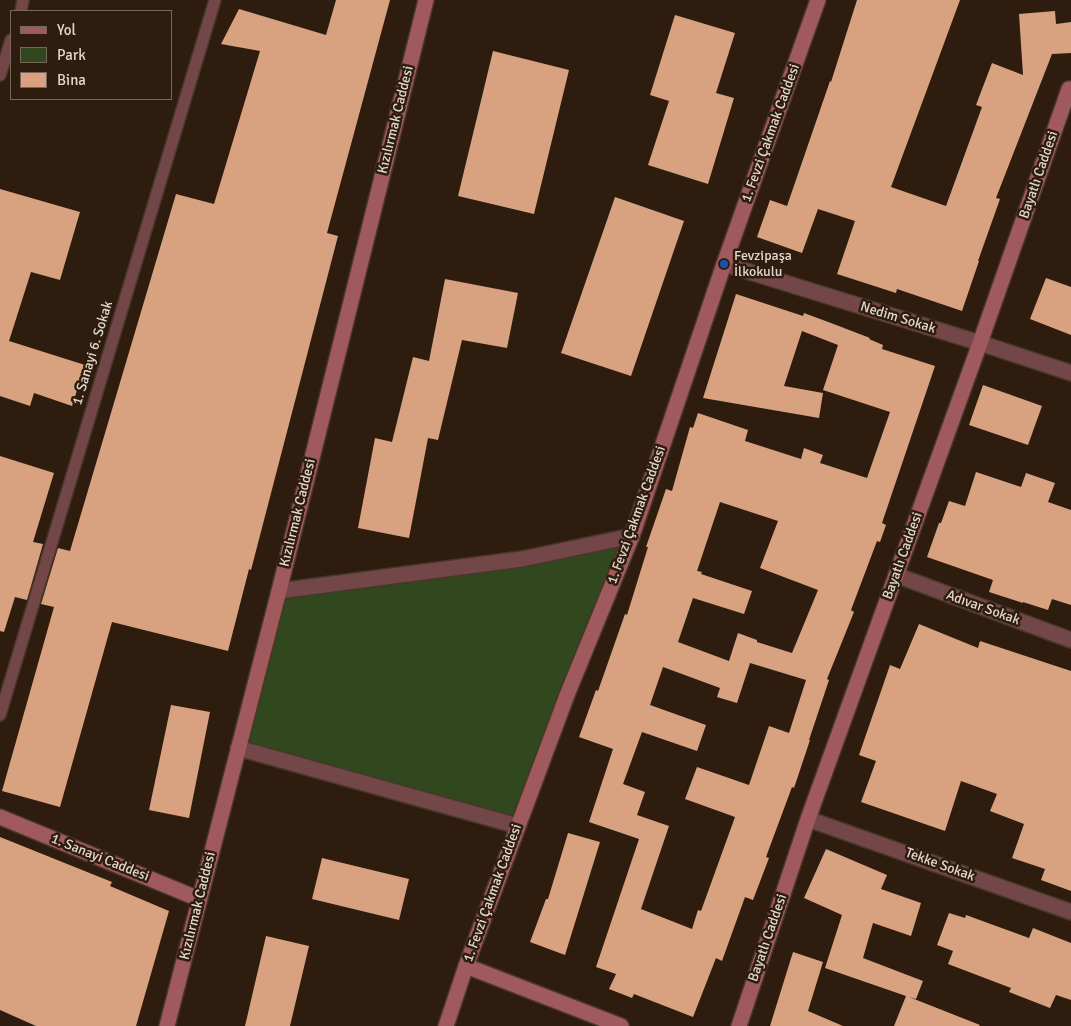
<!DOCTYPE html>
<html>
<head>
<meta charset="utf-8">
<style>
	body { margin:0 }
	#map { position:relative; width:1071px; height:1026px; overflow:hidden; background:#2e1d0e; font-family:Signika,sans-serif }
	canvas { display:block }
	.legend { position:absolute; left:10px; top:10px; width:162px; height:90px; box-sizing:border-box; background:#2e1d0e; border:1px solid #76675a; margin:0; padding:6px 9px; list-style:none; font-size:15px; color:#e2d7cd }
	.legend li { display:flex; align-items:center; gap:10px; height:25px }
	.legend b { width:25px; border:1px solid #76675a }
</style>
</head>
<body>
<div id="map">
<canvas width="1071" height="1026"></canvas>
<ul class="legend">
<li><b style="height:6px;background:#a0595d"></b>Yol</li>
<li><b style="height:14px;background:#31471e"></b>Park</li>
<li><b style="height:14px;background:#d8a281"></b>Bina</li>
</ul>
</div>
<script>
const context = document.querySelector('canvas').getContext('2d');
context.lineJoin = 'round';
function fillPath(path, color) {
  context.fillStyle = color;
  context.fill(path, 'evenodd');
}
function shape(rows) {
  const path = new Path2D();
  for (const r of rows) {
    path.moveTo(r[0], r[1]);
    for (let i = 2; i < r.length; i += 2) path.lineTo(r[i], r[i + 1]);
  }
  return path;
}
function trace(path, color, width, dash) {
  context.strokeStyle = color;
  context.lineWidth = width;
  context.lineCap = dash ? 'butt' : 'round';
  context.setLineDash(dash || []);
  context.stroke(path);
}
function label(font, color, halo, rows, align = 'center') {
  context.font = font + ' Signika,sans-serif';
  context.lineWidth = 5;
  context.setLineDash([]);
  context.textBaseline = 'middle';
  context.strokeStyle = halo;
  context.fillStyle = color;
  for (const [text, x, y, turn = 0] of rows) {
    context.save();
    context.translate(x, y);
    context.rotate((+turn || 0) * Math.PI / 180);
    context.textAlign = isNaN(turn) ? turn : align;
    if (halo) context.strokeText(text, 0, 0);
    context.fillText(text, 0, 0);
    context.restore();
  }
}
const green = shape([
	[632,536,518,826,238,748,279,591]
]);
const building = shape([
	[336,0,390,0,327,233,338,236,251,570,249,569,228,651,112,622,60,807,2,791,54,607,41,604,58,548,70,551,176,194,214,204,260,51,221,44,239,9,326,35],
	[857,0,960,0,891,187,946,206,982,107,976,105,992,63,1023,75,1019,14,1055,11,1056,24,1071,22,1071,53,1052,54,996,198,1000,199,978,261,979,261,962,311,897,289,896,293,837,274,855,221,818,209,802,253,757,237,770,200,787,206,830,81,831,82],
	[675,15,735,33,716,93,734,98,708,184,648,165,669,101,650,95],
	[493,51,569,70,534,214,458,196],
	[0,189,80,212,60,280,31,272,9,341,85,365,72,406,34,393,30,406,0,396],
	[615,197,684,221,631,376,561,353],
	[1046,278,1071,287,1071,335,1030,319],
	[445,279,518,293,507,348,462,340,438,440,428,438,409,538,358,528,375,438,392,442,413,357,429,361],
	[736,294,803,316,804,313,831,323,870,338,869,339,883,345,882,349,935,366,882,523,886,525,880,542,877,541,851,610,854,612,827,679,829,680,809,740,810,740,794,788,792,787,766,857,769,858,753,900,745,897,722,961,716,958,693,1017,634,994,632,998,609,989,616,974,596,967,639,839,589,822,613,749,579,737,596,690,598,691,625,614,627,615,648,547,646,547,666,489,672,491,690,427,693,428,698,413,748,430,745,441,801,459,804,448,823,455,820,463,867,478,890,412,823,390,838,345,802,331,784,386,823,393,819,418,703,398],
	[720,502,778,521,760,568,818,590,792,653,757,642,757,640,738,633,729,661,678,642,693,598,744,614,752,591,701,574,702,572,697,571],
	[750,663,806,680,789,733,769,726,749,785,697,767,685,799,735,817,701,911,698,910,692,929,641,909,669,826,637,815,645,792,623,784,642,732,697,751,706,725,650,705,663,667,720,688,717,697,737,703],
	[983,385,1042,406,1028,445,969,425],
	[0,456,54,473,33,542,43,544,27,600,15,597,4,632,0,631],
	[976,472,1021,487,1026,473,1055,483,1048,502,1071,510,1071,605,1052,599,1048,610,1023,602,1023,603,989,592,993,580,927,557,939,523,941,523,949,501,965,506],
	[919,624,978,648,980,641,1071,671,1071,891,1041,880,1045,869,1012,858,1024,824,990,811,997,794,961,781,945,831,861,802,876,761,859,755,890,665,900,669],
	[171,705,210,712,189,818,149,810],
	[568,833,600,842,565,955,530,942,546,899,548,899],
	[0,837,112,882,110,886,169,911,136,1026,36,1026,0,1010],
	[826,849,887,875,881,889,921,903,911,936,873,923,863,958,923,981,916,999,909,997,980,1025,979,1026,894,1026,906,996,825,968,842,915,804,898],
	[322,858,409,879,399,920,312,899],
	[949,913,965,918,966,915,1029,938,1033,928,1071,943,1071,1000,1056,995,1050,1008,1009,992,1011,988,948,964,953,951,937,945],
	[266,936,309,946,290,1026,245,1026],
	[793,952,823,962,808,1011,843,1026,770,1026]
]);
const lane = shape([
	[21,11,23,0],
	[0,75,11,40],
	[0,715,215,0]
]);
const street = shape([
	[724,264,980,343,1071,373],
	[896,575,1071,640],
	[279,591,522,559,632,536],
	[238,748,518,826],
	[808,819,1071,912]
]);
const secondary = shape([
	[0,817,199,899],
	[466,966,621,1026],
	[167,1026,279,591,426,0],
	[446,1026,466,966,567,695,632,536,724,264,818,0],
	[739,1026,808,819,980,343,1069,89,1071,89]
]);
const markers = [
	[724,264,5,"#1a4fb4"]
];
const streetNames = [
	["Kızılırmak Caddesi",396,120,-76],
	["1. Fevzi Çakmak Caddesi",771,133,-70],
	["Bayatlı Caddesi",1039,175,-71],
	["Nedim Sokak",898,318,17],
	["1. Sanayi 6. Sokak",93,353,-73],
	["Kızılırmak Caddesi",298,513,-76],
	["1. Fevzi Çakmak Caddesi",637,515,-70],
	["Bayatlı Caddesi",903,556,-70],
	["Adıvar Sokak",983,608,20],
	["1. Sanayi Caddesi",100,858,22],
	["Tekke Sokak",940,865,20],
	["1. Fevzi Çakmak Caddesi",493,893,-70],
	["Kızılırmak Caddesi",198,906,-76],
	["Bayatlı Caddesi",768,938,-71]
];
const poiNames = [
	["Fevzipaşa",734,256],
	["İlkokulu",734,272]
];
fillPath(green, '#31471e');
fillPath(building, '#d8a281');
trace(lane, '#473729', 14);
trace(street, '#473729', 18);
trace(secondary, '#473729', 18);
trace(lane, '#734648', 11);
trace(street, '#734648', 15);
trace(secondary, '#a0595d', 15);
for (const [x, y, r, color] of markers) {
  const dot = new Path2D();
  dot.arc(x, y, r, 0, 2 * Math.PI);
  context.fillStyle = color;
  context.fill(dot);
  trace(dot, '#2e1d0e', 2);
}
label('14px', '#e2d7cd', '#2e1d0e', streetNames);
label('14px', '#e2d7cd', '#2e1d0e', poiNames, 'left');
</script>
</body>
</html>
